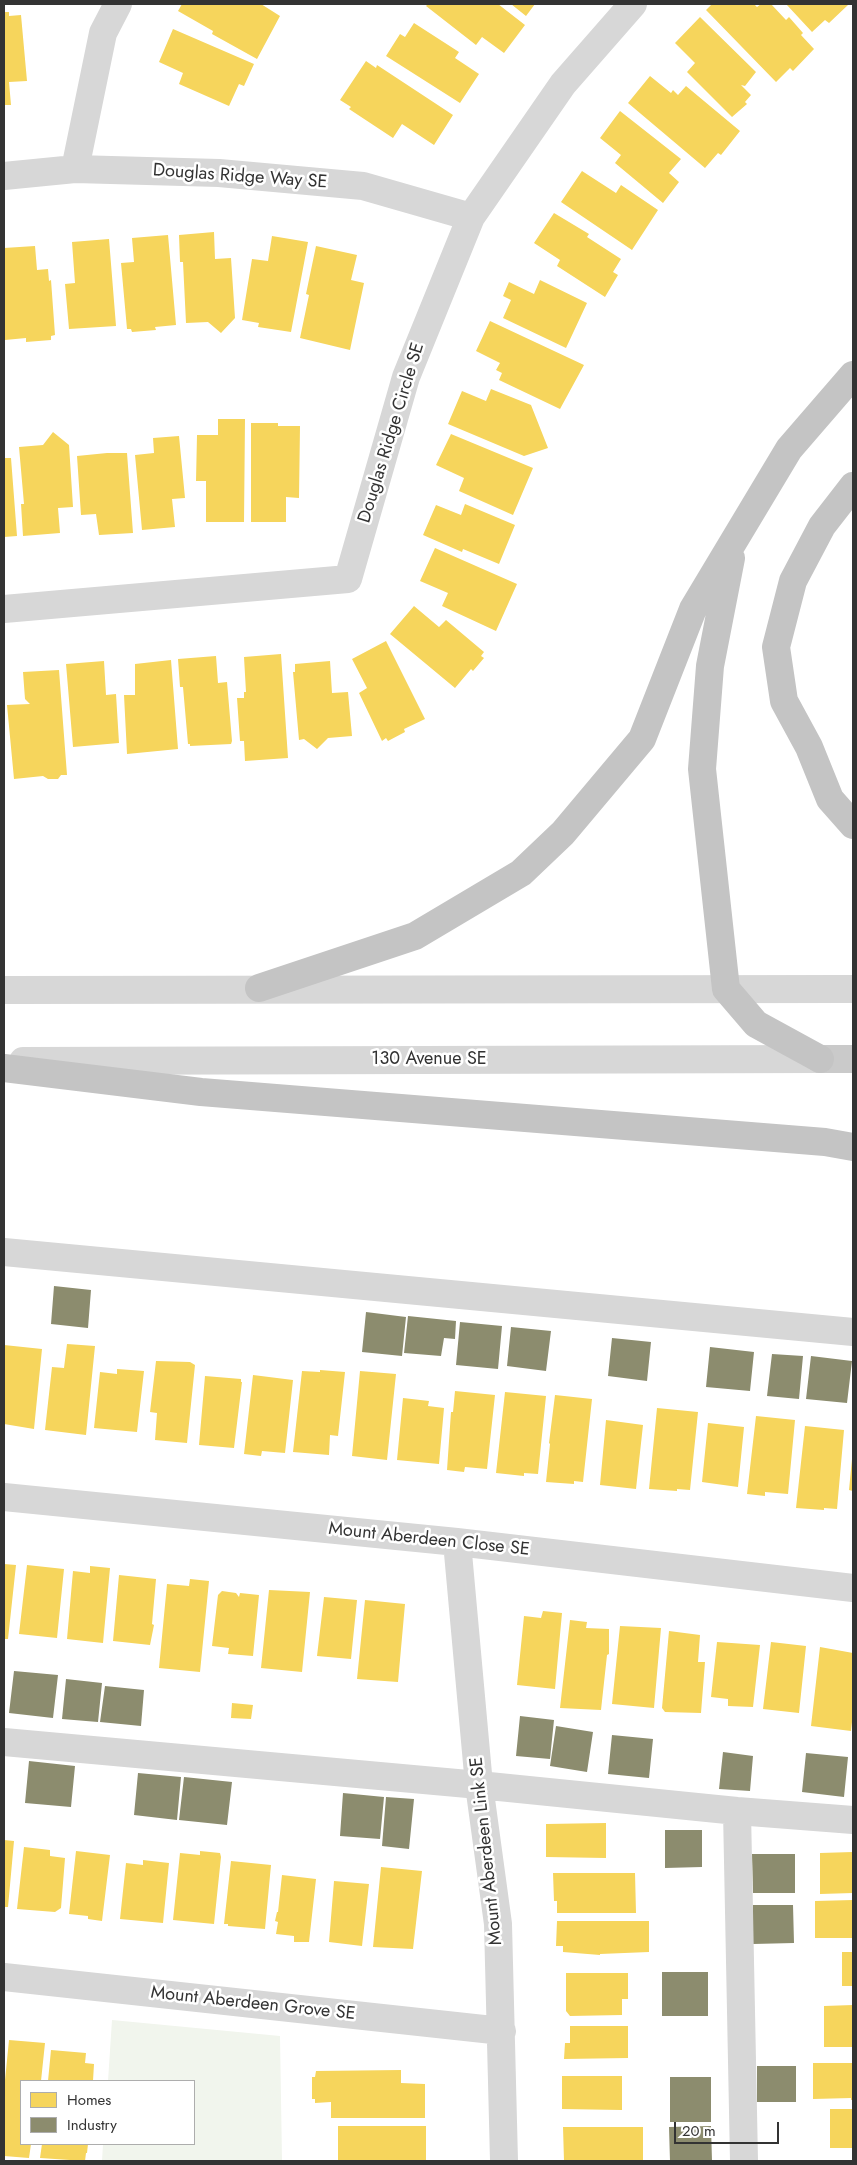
<!DOCTYPE html>
<html>
<head>
<meta charset="utf-8">
<style>
	body { margin:0 }
	#map { position:relative; width:857px; height:2165px; overflow:hidden; background:#fff; font-family:Jost,sans-serif }
	canvas { display:block }
	.frame { position:absolute; inset:0; border:5px solid #333; pointer-events:none }
	.legend { position:absolute; left:20px; top:2080px; width:175px; height:65px; box-sizing:border-box; background:#fff; border:1px solid #adadad; margin:0; padding:6px 9px; list-style:none; font-size:15px; color:#333 }
	.legend li { display:flex; align-items:center; gap:10px; height:25px }
	.legend b { width:25px; border:1px solid #adadad }
	.scale { position:absolute; left:674px; top:2122px; width:105px; height:22px; box-sizing:border-box; border:2px solid #333; border-top:0; padding-left:6px; font-size:15px; line-height:18px; white-space:nowrap; color:#333; -webkit-text-stroke:4px #fff; paint-order:stroke }
</style>
</head>
<body>
<div id="map">
<canvas width="857" height="2165"></canvas>
<div class="frame"></div>
<ul class="legend">
<li><b style="height:14px;background:#f6d55c"></b>Homes</li>
<li><b style="height:14px;background:#8c8c6e"></b>Industry</li>
</ul>
<div class="scale">20 m</div>
</div>
<script>
const context = document.querySelector('canvas').getContext('2d');
context.lineJoin = 'round';
function fillPath(path, color) {
  context.fillStyle = color;
  context.fill(path, 'evenodd');
}
function shape(rows) {
  const path = new Path2D();
  for (const r of rows) {
    path.moveTo(r[0], r[1]);
    for (let i = 2; i < r.length; i += 2) path.lineTo(r[i], r[i + 1]);
  }
  return path;
}
function trace(path, color, width, dash) {
  context.strokeStyle = color;
  context.lineWidth = width;
  context.lineCap = dash ? 'butt' : 'round';
  context.setLineDash(dash || []);
  context.stroke(path);
}
function label(font, color, halo, rows, align = 'center') {
  context.font = font + ' Jost,sans-serif';
  context.lineWidth = 5;
  context.setLineDash([]);
  context.textBaseline = 'middle';
  context.strokeStyle = halo;
  context.fillStyle = color;
  for (const [text, x, y, turn = 0] of rows) {
    context.save();
    context.translate(x, y);
    context.rotate((+turn || 0) * Math.PI / 180);
    context.textAlign = isNaN(turn) ? turn : align;
    if (halo) context.strokeText(text, 0, 0);
    context.fillText(text, 0, 0);
    context.restore();
  }
}
const green = shape([
	[112,2020,280,2036,282,2161,102,2161,103,2144,194,2144,194,2081,108,2081]
]);
const homes = shape([
	[182,4,261,4,280,16,257,59,212,34,213,31,178,11],
	[428,4,498,4,525,25,504,53,482,37,476,45,426,6],
	[511,4,535,4,526,16],
	[712,4,754,4,757,7,761,4,771,4,786,20,789,17,803,33,801,35,814,49,793,71,790,68,776,82,706,10],
	[786,4,847,4,848,5,829,23,825,20,812,32],
	[4,12,9,12,9,16,21,15,27,81,9,82,11,105,4,105],
	[700,17,756,72,745,86,741,85,751,95,745,102,747,104,732,117,687,72,695,63,675,43],
	[414,23,459,52,455,58,479,74,460,103,386,56,400,34,405,37],
	[173,29,254,64,244,86,239,84,229,106,179,84,183,73,159,62],
	[366,61,376,68,377,65,453,115,434,145,402,124,393,138,349,109,351,107,340,100],
	[650,76,671,93,673,90,678,95,686,86,740,131,721,155,718,153,705,168,628,103],
	[620,111,681,159,669,173,679,182,663,203,615,163,621,155,600,138],
	[582,171,616,193,621,185,658,210,632,250,561,202],
	[554,213,589,234,587,237,621,259,613,272,618,275,605,297,557,266,560,260,534,243],
	[214,232,215,259,231,258,235,318,221,333,208,322,186,323,183,262,180,262,179,235],
	[168,235,176,325,155,327,156,330,132,332,131,329,127,329,121,263,134,262,132,238],
	[272,236,308,242,291,332,258,327,259,323,242,320,252,259,268,261],
	[109,239,116,326,69,329,65,284,75,283,72,242],
	[35,246,37,270,48,269,49,281,51,280,55,335,51,336,51,340,26,342,26,338,5,340,4,248],
	[316,246,357,255,351,280,364,283,350,350,300,338,309,295,306,294],
	[540,280,587,303,566,348,503,318,511,300,503,296,509,282,534,294],
	[490,321,584,365,560,409,499,380,502,373,496,370,500,363,476,351],
	[491,389,531,405,548,448,524,456,448,424,462,391,486,401],
	[218,419,245,419,244,522,206,522,206,481,196,481,197,435,218,435],
	[251,423,278,423,278,426,300,426,299,498,286,497,286,522,251,522],
	[53,432,69,445,73,507,58,508,60,533,23,536,21,504,24,504,19,447,43,445],
	[451,434,533,468,513,515,459,491,464,478,436,465],
	[179,436,185,498,172,499,175,527,142,530,135,455,154,453,153,438],
	[107,453,127,453,133,533,99,535,96,514,81,515,77,456],
	[4,458,11,458,17,536,4,537],
	[465,504,515,525,499,564,463,549,462,552,423,535,436,505,461,515],
	[435,548,517,584,496,631,442,606,448,593,420,581],
	[414,606,439,627,446,620,484,652,481,656,484,658,473,671,471,669,455,688,390,634],
	[386,641,425,719,404,729,405,732,388,741,386,738,382,741,359,693,367,688,352,659],
	[281,654,288,758,245,761,244,741,240,741,237,698,244,698,244,692,246,692,244,657],
	[216,656,218,683,227,682,232,741,231,744,190,746,190,744,188,744,183,687,180,687,178,659],
	[171,660,178,749,127,754,124,695,135,695,135,664],
	[104,661,106,695,116,694,119,743,73,747,66,664],
	[330,661,332,693,348,692,352,736,328,738,317,749,304,739,299,740,293,672,295,672,295,664],
	[59,670,67,775,61,775,58,779,48,779,43,776,14,779,7,705,30,704,25,699,23,672],
	[67,1344,95,1346,86,1435,45,1430,52,1367,64,1368],
	[4,1345,42,1349,34,1429,4,1424],
	[156,1361,190,1362,195,1365,187,1443,155,1440,157,1413,150,1412],
	[117,1369,144,1371,137,1432,94,1428,100,1372,117,1374],
	[320,1370,345,1372,338,1436,330,1435,329,1455,293,1452,302,1371,320,1372],
	[360,1371,396,1374,387,1460,352,1456],
	[253,1375,293,1380,285,1453,262,1451,261,1456,244,1454],
	[205,1376,241,1379,241,1382,242,1382,234,1448,199,1445],
	[455,1391,495,1395,487,1469,465,1467,464,1472,447,1470,451,1412,453,1412],
	[505,1392,546,1396,538,1474,524,1473,524,1476,496,1473],
	[555,1395,592,1399,583,1482,574,1481,574,1484,546,1482,550,1444,549,1443],
	[403,1398,429,1401,428,1406,444,1408,439,1464,397,1460],
	[657,1408,698,1412,690,1490,677,1489,677,1491,649,1489],
	[756,1416,795,1420,788,1494,765,1492,765,1496,747,1494],
	[606,1420,643,1425,636,1489,600,1485],
	[708,1423,744,1427,738,1487,702,1482],
	[805,1426,844,1430,837,1509,824,1508,824,1510,796,1508],
	[852,1459,853,1459,853,1491,849,1490],
	[4,1564,16,1565,8,1639,4,1639],
	[27,1565,64,1569,57,1638,19,1634],
	[90,1566,110,1568,103,1643,67,1639,73,1571,90,1573],
	[119,1575,156,1579,152,1624,154,1625,150,1645,113,1641],
	[190,1579,209,1581,200,1672,159,1668,167,1584,189,1586],
	[269,1590,310,1592,302,1672,261,1668],
	[222,1591,236,1593,239,1597,240,1593,259,1595,253,1656,228,1654,229,1648,212,1646,218,1595],
	[324,1597,357,1600,351,1659,317,1656],
	[365,1600,405,1604,398,1682,357,1679],
	[543,1611,562,1613,555,1689,517,1685,524,1616,541,1618],
	[570,1620,587,1622,586,1628,609,1629,609,1654,607,1655,601,1710,560,1708],
	[620,1626,661,1628,654,1708,612,1704],
	[669,1631,700,1635,698,1662,705,1662,701,1713,665,1712,662,1708],
	[717,1642,760,1645,753,1707,728,1706,728,1699,711,1697],
	[771,1642,806,1646,799,1713,763,1709],
	[820,1647,853,1653,853,1713,851,1731,811,1726],
	[232,1703,253,1705,251,1719,231,1718],
	[606,1823,606,1858,546,1857,546,1824],
	[4,1840,14,1841,8,1907,4,1907],
	[24,1847,50,1850,50,1856,65,1858,61,1908,55,1912,17,1909],
	[76,1851,110,1855,102,1921,88,1919,88,1916,69,1914],
	[200,1851,220,1853,221,1857,214,1924,173,1920,180,1853,200,1855],
	[853,1852,853,1893,820,1894,820,1853],
	[143,1860,169,1863,163,1923,120,1919,126,1863,143,1865],
	[231,1861,271,1865,265,1929,228,1926,228,1924,224,1924],
	[381,1867,422,1871,413,1949,373,1947],
	[553,1873,635,1873,636,1913,557,1913,557,1901,554,1901],
	[282,1875,316,1879,309,1942,294,1942,294,1936,276,1934,278,1922,275,1921,277,1912,278,1912],
	[334,1881,369,1884,362,1946,329,1942],
	[853,1900,853,1938,815,1938,815,1901],
	[557,1921,649,1921,649,1952,600,1954,600,1955,563,1952,563,1946,556,1946],
	[842,1952,853,1952,853,1986,842,1986],
	[566,1973,628,1973,628,1999,622,1999,622,2015,570,2016,566,2011],
	[853,2005,853,2047,824,2047,824,2006],
	[570,2026,628,2026,628,2058,564,2059,565,2043,570,2043],
	[9,2040,45,2043,41,2081,21,2081,21,2144,31,2144,29,2158,4,2156,4,2080,5,2080],
	[51,2050,86,2053,85,2063,94,2064,93,2081,48,2081],
	[813,2063,853,2063,853,2100,851,2100,851,2098,813,2099],
	[401,2070,401,2083,425,2084,425,2118,331,2118,331,2102,315,2103,315,2099,312,2099,312,2077,315,2077,316,2071],
	[562,2076,622,2076,622,2110,562,2109],
	[830,2109,853,2109,853,2148,830,2148],
	[338,2126,426,2126,426,2161,338,2161],
	[563,2127,643,2127,643,2161,564,2161],
	[42,2144,88,2144,87,2153,86,2153,85,2161,40,2158]
]);
const industry = shape([
	[54,1286,91,1290,88,1328,51,1324],
	[366,1312,406,1317,402,1356,362,1352],
	[408,1316,456,1321,455,1339,444,1338,441,1356,404,1353],
	[460,1322,502,1326,498,1369,456,1365],
	[511,1327,551,1331,546,1371,507,1366],
	[612,1338,651,1342,647,1381,608,1376],
	[710,1347,754,1352,750,1391,706,1387],
	[772,1354,803,1356,799,1399,767,1396],
	[811,1356,852,1361,847,1403,806,1399],
	[14,1671,58,1675,53,1718,9,1713],
	[66,1679,102,1683,98,1722,62,1719],
	[105,1686,144,1690,141,1726,100,1722],
	[520,1716,554,1720,550,1759,516,1756],
	[556,1726,593,1732,587,1772,550,1766],
	[612,1735,653,1739,649,1778,608,1774],
	[723,1752,753,1756,750,1791,719,1789],
	[806,1753,848,1757,844,1797,802,1792],
	[29,1761,75,1766,71,1807,25,1803],
	[138,1773,181,1777,177,1820,134,1815],
	[184,1777,232,1782,227,1825,179,1820],
	[343,1793,384,1797,380,1839,340,1836],
	[386,1797,414,1799,409,1849,382,1846],
	[665,1830,702,1830,702,1867,665,1868],
	[752,1854,795,1854,795,1893,753,1893],
	[753,1905,793,1905,794,1943,753,1944],
	[662,1972,708,1972,708,2016,662,2016],
	[757,2066,796,2066,796,2102,757,2102],
	[670,2077,711,2077,711,2122,670,2122],
	[711,2126,712,2161,670,2161,669,2127]
]);
const minor = shape([
	[75,169,103,33,118,4],
	[4,176,75,169,219,173,363,186,471,217],
	[4,609,348,579,406,377,471,217,563,84,633,4],
	[4,990,853,989],
	[23,1061,820,1059],
	[4,1252,853,1332],
	[4,1497,457,1542,853,1588],
	[457,1542,479,1785,498,1924,504,2161],
	[4,1742,479,1785,737,1811,853,1820],
	[737,1811,744,2161],
	[4,1977,502,2031]
]);
const major = shape([
	[820,1059,853,1059]
]);
const highway = shape([
	[853,486,822,526,793,581,776,647,784,701,809,747,830,799,853,825],
	[731,558,710,666,702,769,726,989,756,1024,820,1059],
	[259,988,415,936,521,873,563,833,642,739,693,609,789,449,853,375],
	[4,1068,201,1092,825,1142,853,1147]
]);
const streetNames = [
	["Douglas Ridge Way SE",240,177,4],
	["Douglas Ridge Circle SE",392,433,-73],
	["130 Avenue SE",429,1060],
	["Mount Aberdeen Close SE",429,1540,6],
	["Mount Aberdeen Link SE",487,1851,-96],
	["Mount Aberdeen Grove SE",253,2004,6]
];
fillPath(green, '#f1f5ed');
fillPath(homes, '#f6d55c');
fillPath(industry, '#8c8c6e');
trace(minor, '#d7d7d7', 28);
trace(major, '#cacaca', 28);
trace(highway, '#c4c4c4', 28);
label('18px', '#333', '#fff', streetNames);
</script>
</body>
</html>
